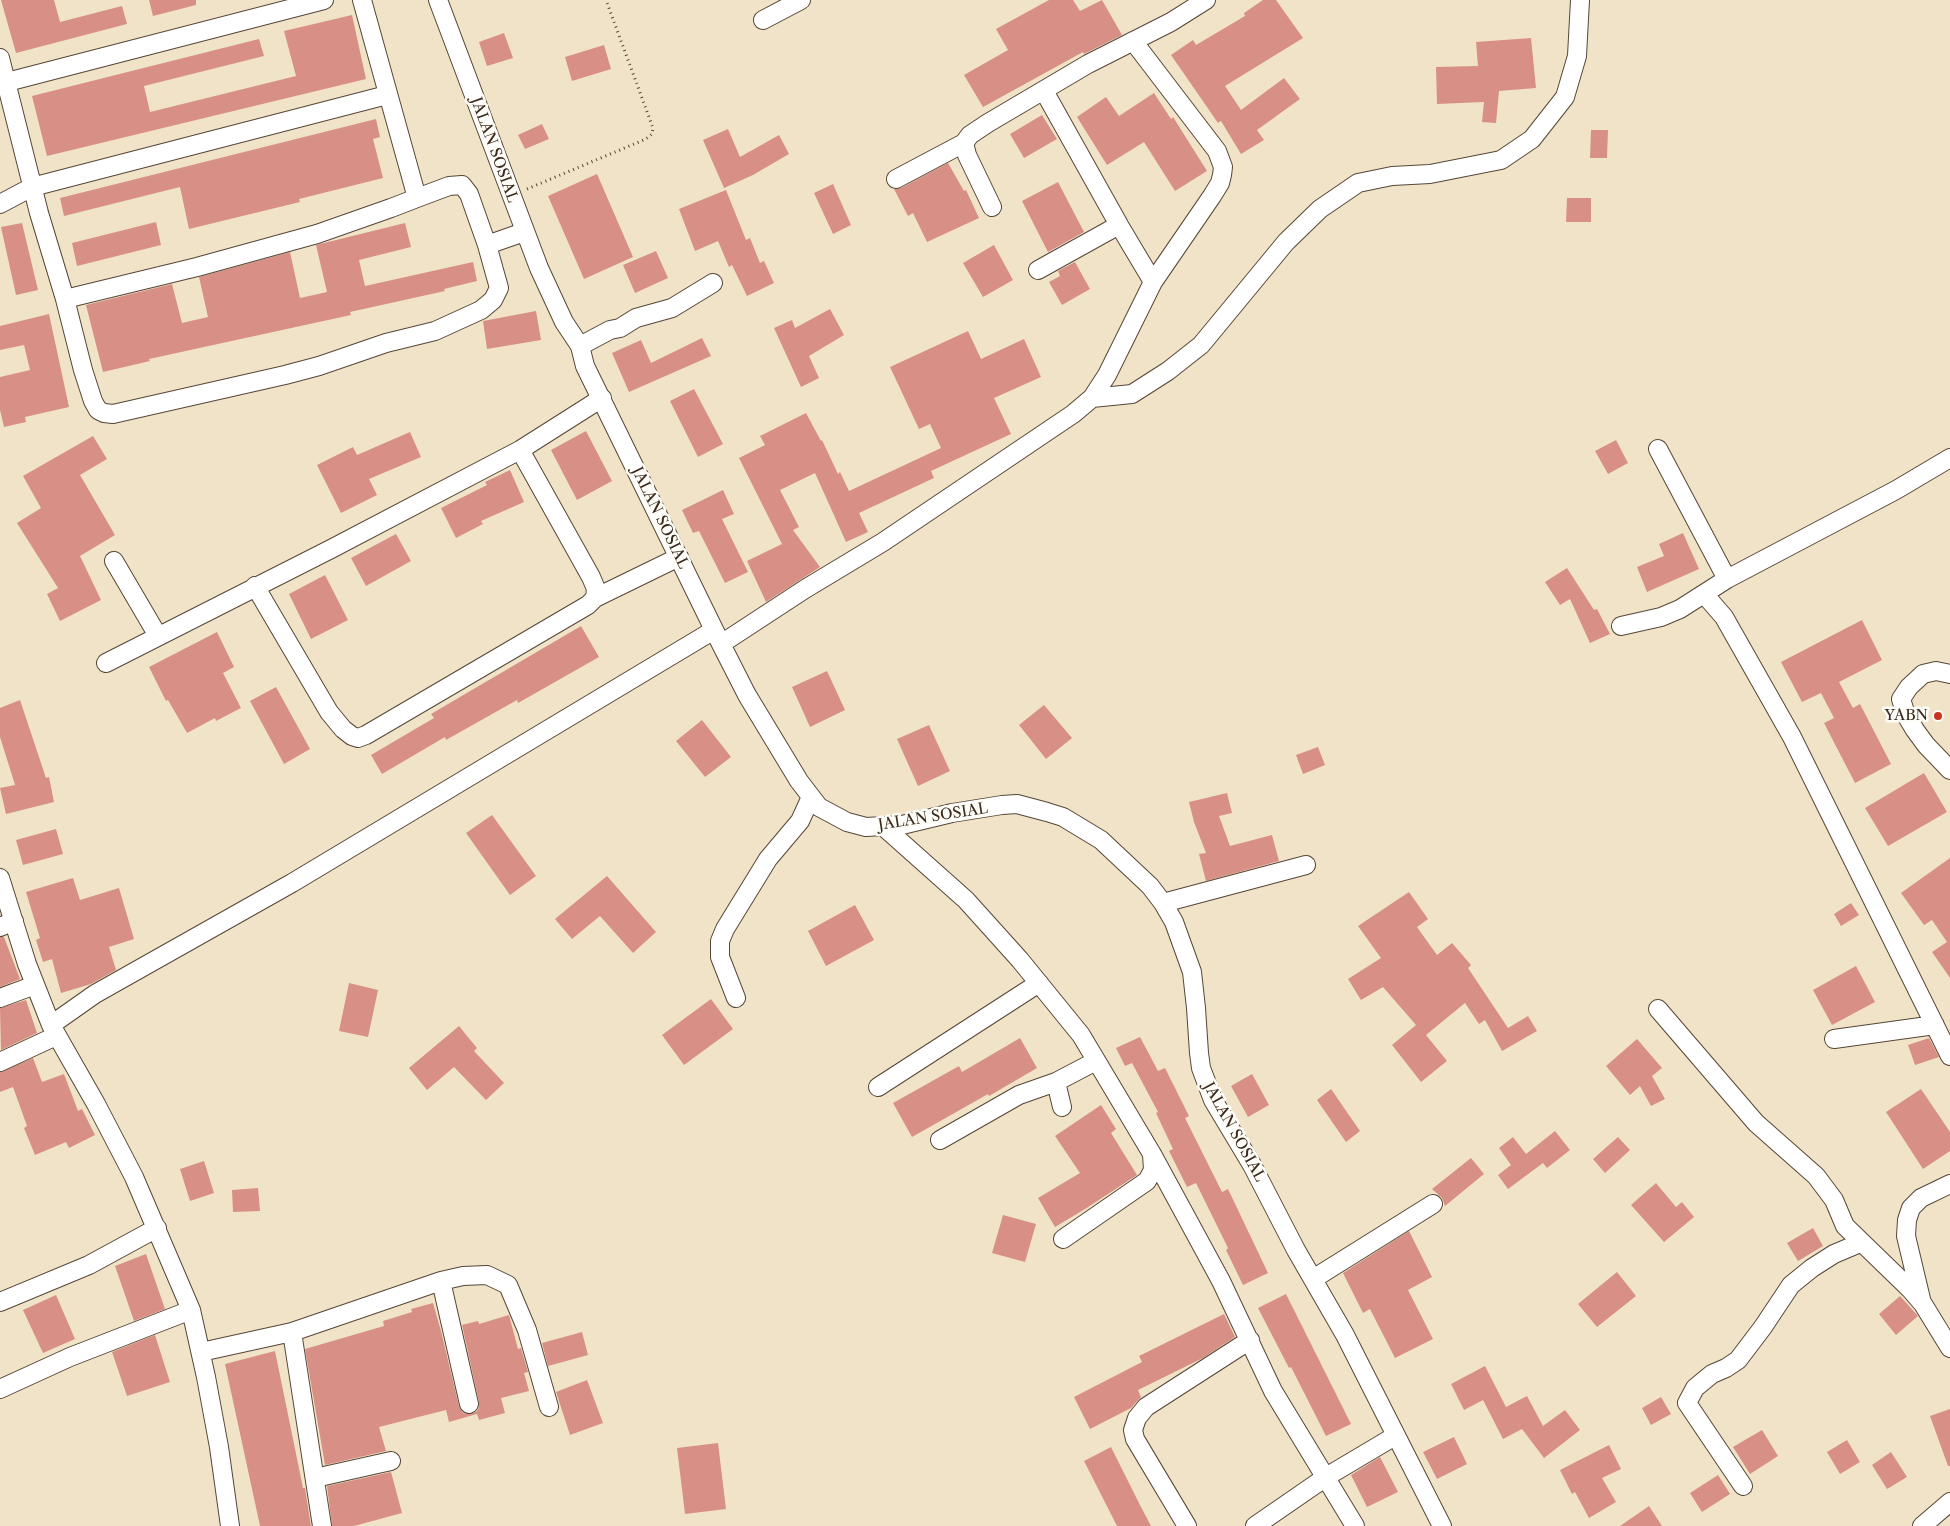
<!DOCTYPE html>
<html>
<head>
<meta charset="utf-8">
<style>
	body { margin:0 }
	canvas { display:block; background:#f1e3c7 }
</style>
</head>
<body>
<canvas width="1950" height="1526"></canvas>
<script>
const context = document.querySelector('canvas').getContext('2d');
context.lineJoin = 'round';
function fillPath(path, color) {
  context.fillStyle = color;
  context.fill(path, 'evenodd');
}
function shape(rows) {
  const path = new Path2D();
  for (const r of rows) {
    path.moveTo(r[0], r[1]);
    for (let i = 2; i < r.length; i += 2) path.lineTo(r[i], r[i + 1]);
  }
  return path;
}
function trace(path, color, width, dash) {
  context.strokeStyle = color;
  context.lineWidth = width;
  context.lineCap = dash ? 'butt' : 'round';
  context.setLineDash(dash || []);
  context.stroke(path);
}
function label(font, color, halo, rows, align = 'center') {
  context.font = font + ' "Libre Caslon Text",serif';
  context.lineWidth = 5;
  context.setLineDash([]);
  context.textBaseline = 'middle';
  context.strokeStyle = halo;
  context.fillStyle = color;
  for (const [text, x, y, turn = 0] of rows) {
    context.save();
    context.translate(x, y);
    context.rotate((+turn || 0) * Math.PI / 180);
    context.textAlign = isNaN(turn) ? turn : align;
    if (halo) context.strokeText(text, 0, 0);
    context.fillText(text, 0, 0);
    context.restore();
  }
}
const building = shape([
	[1,0,54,0,60,22,122,6,127,24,16,53],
	[149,0,196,0,196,5,153,16],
	[1049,0,1073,0,1080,11,1102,0,1122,35,1084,54,1083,52,983,107,964,75,1008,50,996,29],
	[1263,0,1276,0,1303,38,1225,86,1241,110,1284,78,1300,99,1257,130,1264,140,1241,154,1221,121,1218,123,1171,55,1193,40,1196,45,1245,16,1244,13],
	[352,15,366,79,47,156,32,96,259,39,264,56,144,86,150,112,296,76,284,31],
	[504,33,513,58,487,66,479,42],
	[1531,38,1536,88,1499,91,1496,123,1482,122,1484,102,1437,104,1436,67,1478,66,1476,42],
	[604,45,611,69,572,81,565,57],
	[1154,93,1171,119,1173,117,1207,171,1175,191,1144,142,1107,165,1077,117,1106,97,1119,116],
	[1042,115,1057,139,1024,158,1010,134],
	[376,119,380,137,373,139,383,178,299,199,300,202,189,229,180,187,64,216,60,198],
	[542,124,549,139,525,149,518,135],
	[728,129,740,157,779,135,789,154,753,175,724,188,703,140],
	[1591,130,1608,130,1607,158,1590,158],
	[948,163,964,191,966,190,979,218,927,242,913,213,908,216,894,189,901,188],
	[597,174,633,257,584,279,548,196],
	[1058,182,1084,232,1048,252,1022,201],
	[833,184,851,225,833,234,814,193],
	[726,190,746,240,750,238,760,263,764,261,774,283,747,296,732,265,729,267,718,241,695,251,679,209],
	[1567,198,1591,198,1591,222,1566,222],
	[156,222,161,245,77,266,72,243],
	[22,223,38,290,16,295,1,227],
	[405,223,411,247,359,260,365,286,473,262,477,281,444,289,445,291,350,312,351,315,149,359,150,361,103,372,86,305,172,284,182,323,208,317,199,277,290,252,300,298,327,292,316,245],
	[994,245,1013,280,983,297,963,263],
	[656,251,668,278,635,293,623,265],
	[1075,262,1090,289,1062,305,1049,282,1060,276,1058,271],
	[830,309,844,335,809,356,819,378,801,387,774,328,792,320,795,328],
	[536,311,541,340,487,349,483,321],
	[49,314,69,407,25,417,26,422,4,427,0,410,0,377,30,370,24,345,0,350,0,326],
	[968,331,981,359,1024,339,1041,377,994,398,1011,434,931,471,934,478,859,513,868,532,846,542,815,473,780,490,799,527,793,530,820,567,766,602,747,561,782,544,739,458,765,445,760,436,806,413,821,441,822,440,838,474,840,472,849,491,941,448,930,424,919,429,890,367],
	[702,338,711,356,629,392,612,353,641,340,651,363],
	[694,389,723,444,698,457,670,401],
	[586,431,612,481,577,500,551,450],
	[410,432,421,457,369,479,377,495,341,513,317,465,353,447,357,455],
	[93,436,107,459,80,475,115,535,80,556,101,600,60,621,47,594,58,588,17,523,41,508,23,476],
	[1616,440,1628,463,1608,474,1595,451],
	[510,470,524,502,481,521,483,524,456,538,441,508,487,485,485,482],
	[723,490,734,514,722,519,748,572,725,583,699,531,693,533,682,510],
	[1683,533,1699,569,1647,592,1637,567,1664,556,1659,544],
	[396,534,411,561,366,586,351,558],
	[1567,568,1594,610,1597,609,1610,634,1590,643,1570,599,1560,605,1545,582],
	[325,575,348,620,311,639,289,594],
	[1862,620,1882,660,1839,682,1853,708,1860,704,1891,764,1855,783,1824,723,1834,718,1821,693,1802,702,1781,662],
	[581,626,599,657,518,703,517,700,446,740,445,737,382,774,371,755,434,718,431,714],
	[217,632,234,667,223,673,241,708,216,721,215,718,187,733,168,700,166,701,149,667],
	[827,671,845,710,810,727,792,687],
	[276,687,310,749,284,764,250,701],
	[20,700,46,778,49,777,54,802,6,814,0,788,15,785,0,737,0,708],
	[1044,705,1072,738,1046,759,1019,725],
	[702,720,731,757,705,777,676,741],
	[929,725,950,771,918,786,897,739],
	[1318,747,1325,765,1303,774,1296,755],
	[1924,773,1947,812,1888,846,1865,808],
	[1227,793,1232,813,1219,816,1230,846,1272,835,1279,861,1206,881,1199,854,1206,853,1194,822,1189,802],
	[492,815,536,876,510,895,466,833],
	[56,829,63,854,23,865,16,840],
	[1950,858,1950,978,1932,952,1947,942,1932,920,1924,925,1901,893],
	[607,876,656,932,633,953,600,916,572,939,555,919],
	[73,878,80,900,119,888,134,939,109,947,116,970,91,984,61,993,52,959,43,962,36,940,40,938,26,892],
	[1409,892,1428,919,1417,927,1437,955,1452,943,1471,965,1468,968,1508,1028,1528,1016,1537,1031,1502,1051,1485,1020,1479,1024,1465,1003,1426,1035,1447,1061,1421,1082,1392,1045,1416,1025,1383,987,1361,1000,1348,979,1381,958,1358,926],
	[1851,903,1859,915,1841,926,1834,914],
	[855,905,874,940,826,966,808,931],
	[0,937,4,937,20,979,0,987],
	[1856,966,1875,1002,1832,1025,1813,990],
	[349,983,378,990,368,1037,339,1031],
	[711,999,733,1029,684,1065,662,1035],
	[26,1000,37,1033,1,1050,0,1008],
	[459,1026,477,1048,474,1051,504,1083,486,1100,454,1067,427,1090,409,1068],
	[1140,1037,1158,1071,1165,1068,1189,1116,1185,1118,1222,1192,1228,1189,1268,1273,1243,1285,1226,1250,1228,1248,1196,1183,1187,1187,1169,1151,1173,1149,1156,1113,1158,1112,1132,1063,1125,1066,1116,1048],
	[1020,1038,1037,1068,989,1096,988,1094,912,1137,893,1103,959,1066,962,1072],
	[1929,1038,1939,1057,1915,1065,1908,1045],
	[1637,1039,1662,1068,1652,1076,1665,1099,1651,1106,1640,1086,1630,1095,1606,1066],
	[33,1058,42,1082,64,1074,78,1111,82,1109,95,1135,69,1148,66,1142,35,1155,24,1128,27,1126,13,1087,0,1092,0,1072],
	[1252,1074,1269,1105,1248,1117,1231,1086],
	[1331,1089,1360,1131,1346,1142,1317,1100],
	[1921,1089,1950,1132,1950,1151,1923,1169,1886,1112],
	[1101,1105,1116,1129,1111,1133,1137,1175,1085,1209,1055,1227,1038,1198,1080,1173,1055,1136],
	[1555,1131,1570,1150,1547,1168,1543,1163,1508,1189,1498,1175,1511,1165,1499,1148,1513,1137,1526,1154],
	[1618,1137,1630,1150,1605,1173,1593,1159],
	[1471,1158,1484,1174,1445,1206,1442,1198,1432,1189],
	[204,1161,214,1193,190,1201,180,1169],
	[1656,1183,1676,1207,1682,1202,1694,1217,1664,1242,1631,1205],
	[258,1188,260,1211,233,1212,232,1190],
	[1003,1215,1036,1224,1025,1262,992,1253],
	[1813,1228,1823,1246,1798,1261,1787,1243],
	[1409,1231,1432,1277,1408,1290,1433,1339,1395,1358,1370,1309,1363,1313,1343,1273],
	[146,1254,165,1309,134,1321,115,1266],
	[1617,1272,1636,1296,1597,1327,1578,1304],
	[1286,1294,1351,1424,1326,1436,1291,1367,1289,1368,1258,1308],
	[56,1295,75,1339,43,1353,23,1310],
	[1900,1296,1918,1316,1896,1335,1879,1314],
	[433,1303,441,1331,459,1406,462,1412,466,1414,476,1412,479,1408,479,1402,462,1325,478,1321,479,1324,509,1315,518,1349,521,1348,528,1372,524,1373,529,1391,501,1398,505,1413,479,1420,477,1414,449,1422,446,1410,379,1427,386,1451,325,1465,305,1349,384,1326,383,1321,412,1312,411,1309],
	[1224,1314,1235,1337,1203,1358,1138,1390,1141,1397,1131,1408,1090,1429,1074,1397,1142,1362,1139,1356],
	[582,1332,588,1355,548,1366,542,1343],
	[155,1335,170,1382,127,1396,112,1352],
	[275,1351,303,1488,305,1488,311,1526,260,1526,225,1364],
	[1485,1366,1506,1407,1527,1396,1543,1426,1565,1410,1580,1430,1544,1458,1522,1429,1503,1439,1483,1400,1464,1410,1451,1384],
	[587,1380,603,1423,570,1435,556,1392],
	[1661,1397,1671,1414,1651,1425,1642,1408],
	[1950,1409,1950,1466,1948,1466,1930,1416],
	[1762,1430,1778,1456,1750,1474,1733,1447],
	[1454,1437,1467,1464,1437,1479,1423,1452],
	[1847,1440,1860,1462,1840,1474,1827,1452],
	[718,1443,726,1509,685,1514,677,1448],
	[1609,1445,1621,1469,1602,1478,1616,1502,1589,1518,1575,1492,1572,1494,1560,1470],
	[1111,1447,1141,1507,1151,1526,1117,1526,1084,1461],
	[1891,1452,1907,1477,1887,1489,1872,1465],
	[1380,1457,1398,1492,1367,1507,1351,1475],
	[391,1472,402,1513,354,1526,332,1526,327,1486],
	[1718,1475,1730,1494,1702,1512,1690,1493],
	[1649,1506,1662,1526,1620,1526]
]);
const path = shape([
	[527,189,646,139,652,134,653,128,606,0]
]);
const minor = shape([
	[438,0,539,268,564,322,580,346,585,366,721,644,747,695,799,781,819,807,847,822,866,827,902,825,952,813,1002,805,1017,804,1047,812,1063,817,1101,840,1150,886,1163,903,1174,922,1192,972,1196,1008,1199,1053,1201,1068,1213,1100,1252,1165,1296,1250,1345,1335,1442,1526],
	[763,20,801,0],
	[0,58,39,213,65,299,83,370,93,401,98,410,104,413,113,414,285,375,319,366,386,343,435,331,481,310,493,300,499,288,487,245,524,232],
	[7,82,324,0],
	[1044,91,1119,225,1153,282],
	[896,179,964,143],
	[417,198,449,186,462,185,469,194,487,245],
	[0,204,32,187,387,95],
	[992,207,967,155,964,143,970,135,988,123,1088,64,1171,22,1206,0],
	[1038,270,1119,225],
	[65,299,197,267,317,234,391,208,417,198,362,0],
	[580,346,610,330,620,328,636,318,672,308,713,283],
	[1092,398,1132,394,1168,371,1201,345,1286,242,1320,209,1358,183,1392,176,1430,174,1501,160,1532,139,1565,97,1577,56,1580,0],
	[1658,449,1727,579],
	[114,561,158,636],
	[255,586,329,712,343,729,352,736,358,738,366,735,588,605,595,598,596,589,591,577,520,450],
	[1704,594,1724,617,1792,737,1950,1056],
	[595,598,679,557],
	[1621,626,1661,617,1680,609,1727,579,1896,490,1950,458],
	[721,644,805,589,883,542,1073,414,1092,398,1107,375,1153,282,1212,196,1220,183,1222,175,1223,167,1217,151,1133,41],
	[106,663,331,549,520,450,602,398],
	[1950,674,1936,671,1923,674,1909,687,1901,699,1906,715,1915,730,1926,745,1950,770],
	[884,827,966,900,1020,960,1081,1035,1152,1154,1221,1281,1273,1391,1355,1526],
	[0,878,27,964,51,1025],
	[1163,903,1306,865],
	[0,927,14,921],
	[0,998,35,985],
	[736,998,720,957,720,941,725,929,768,859,800,821,811,797],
	[1658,1009,1756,1123,1816,1176,1834,1200,1845,1226,1910,1289,1923,1304,1950,1348],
	[1834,1039,1935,1025],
	[0,1062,56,1036],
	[1056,1082,1062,1107],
	[878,1087,1039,983],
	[940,1140,1019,1095,1056,1082,1096,1061],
	[1063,1239,1147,1181,1153,1170,1152,1154],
	[1313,1279,1433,1204],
	[441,1281,469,1404],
	[1921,1299,1906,1236,1907,1220,1911,1208,1921,1198,1950,1184],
	[0,1302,89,1265,157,1228],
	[292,1332,322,1526],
	[201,1352,292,1332,441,1281,463,1276,487,1275,508,1285,527,1330,549,1407],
	[0,1389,70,1357,191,1310],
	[315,1478,391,1461],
	[1743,1486,1687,1403,1695,1388,1712,1374,1726,1368,1738,1360,1763,1327,1791,1285,1812,1268,1834,1254,1860,1243],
	[230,1526,219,1447,206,1377,191,1310,134,1177,96,1104,51,1025,95,994,292,883,714,630],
	[1187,1526,1135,1439,1133,1430,1137,1418,1146,1407,1250,1340],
	[1255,1526,1326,1477,1395,1436],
	[1922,1526,1950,1502]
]);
const markers = [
	[1938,716,5,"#c8321e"]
];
const streetNames = [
	["JALAN SOSIAL",494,150,70],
	["JALAN SOSIAL",660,518,64],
	["JALAN SOSIAL",933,817,-9],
	["JALAN SOSIAL",1234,1132,61]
];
const poiNames = [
	["YABN",1928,716]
];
fillPath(building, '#d89086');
trace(minor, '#564637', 20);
trace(path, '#564637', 3, [1, 4]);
trace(minor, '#fff', 18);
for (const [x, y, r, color] of markers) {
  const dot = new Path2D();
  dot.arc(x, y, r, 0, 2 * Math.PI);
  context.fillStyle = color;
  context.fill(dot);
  trace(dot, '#fdfcf7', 2);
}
label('15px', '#3b2a1e', '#fdfcf7', streetNames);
label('15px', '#3b2a1e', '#fdfcf7', poiNames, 'right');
</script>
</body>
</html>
